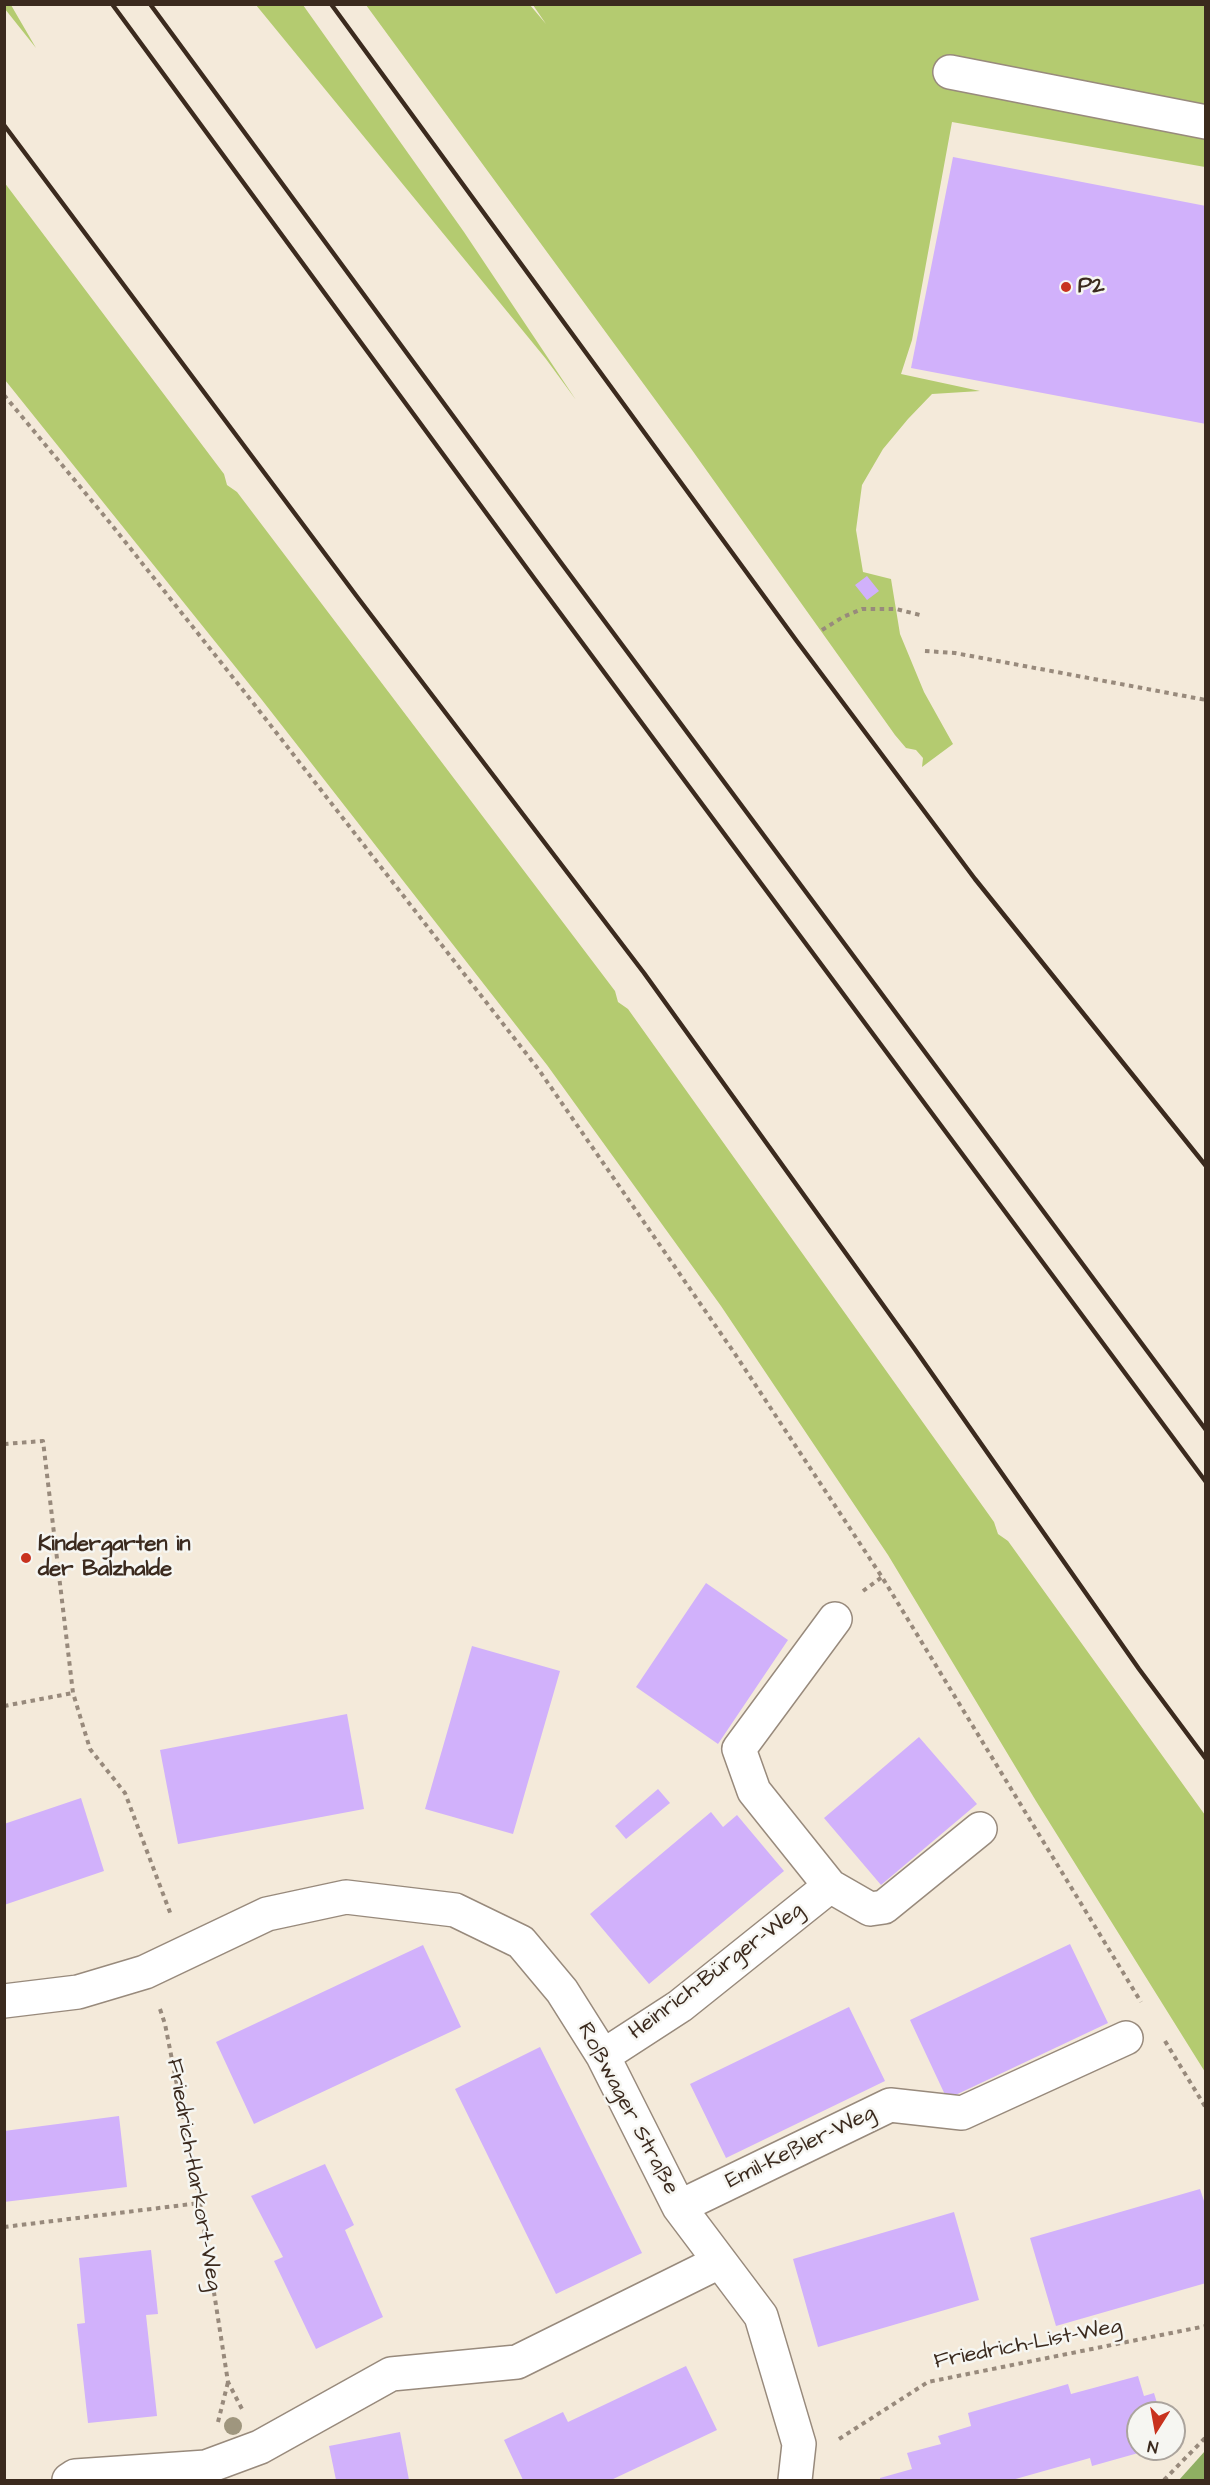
<!DOCTYPE html>
<html>
<head>
<meta charset="utf-8">
<style>
	body { margin:0 }
	#map { position:relative; width:1210px; height:2485px; overflow:hidden; background:#f4eada; font-family:"Architects Daughter",sans-serif }
	canvas { display:block }
	.frame { position:absolute; inset:0; border:6px solid #3b2a1e; pointer-events:none }
	.north { position:absolute; left:1126px; top:2401px; width:60px; height:60px; box-sizing:border-box; background:#f6f6f2; border:2px solid #aba49d; border-radius:50%; rotate:191deg; font-size:16px; font-weight:700; line-height:24px; text-align:center; color:#3b2a1e }
	.north::after { content:''; display:block; margin:auto; width:21px; height:27px; background:#c8321e; clip-path:polygon(50% 0,100% 100%,50% 72%,0 100%) }
</style>
</head>
<body>
<div id="map">
<canvas width="1210" height="2485"></canvas>
<div class="frame"></div>
<div class="north">N</div>
</div>
<script>
const context = document.querySelector('canvas').getContext('2d');
context.lineJoin = 'round';
function fillPath(path, color) {
  context.fillStyle = color;
  context.fill(path, 'evenodd');
}
function shape(rows) {
  const path = new Path2D();
  for (const r of rows) {
    path.moveTo(r[0], r[1]);
    for (let i = 2; i < r.length; i += 2) path.lineTo(r[i], r[i + 1]);
  }
  return path;
}
function trace(path, color, width, dash) {
  context.strokeStyle = color;
  context.lineWidth = width;
  context.lineCap = dash ? 'butt' : 'round';
  context.setLineDash(dash || []);
  context.stroke(path);
}
function label(font, color, halo, rows, align = 'center') {
  context.font = font + ' "Architects Daughter",sans-serif';
  context.lineWidth = 5;
  context.setLineDash([]);
  context.textBaseline = 'middle';
  context.strokeStyle = halo;
  context.fillStyle = color;
  for (const [text, x, y, turn = 0] of rows) {
    context.save();
    context.translate(x, y);
    context.rotate((+turn || 0) * Math.PI / 180);
    context.textAlign = isNaN(turn) ? turn : align;
    if (halo) context.strokeText(text, 0, 0);
    context.fillText(text, 0, 0);
    context.restore();
  }
}
const green = shape([
	[5,4,11,5,36,48,5,9],
	[256,5,303,5,464,232,576,400,546,359],
	[366,5,530,5,546,24,533,5,1205,5,1205,167,952,122,912,340,901,374,980,391,932,394,908,419,883,449,862,485,856,530,863,572,891,579,900,634,924,692,953,744,922,767,923,758,916,750,906,748,895,735,692,450],
	[4,182,224,474,227,485,237,492,615,991,618,1002,628,1009,994,1522,998,1534,1008,1541,1205,1815,1205,2072,1036,1801,888,1555,721,1306,547,1065,262,700,5,380]
]);
const forest = shape([
	[1205,2451,1205,2480,1179,2480]
]);
const building = shape([
	[953,157,1206,206,1206,424,911,368],
	[867,576,879,591,867,600,855,585],
	[706,1583,788,1640,718,1744,636,1687],
	[472,1646,560,1671,513,1834,425,1809],
	[347,1714,364,1809,178,1844,160,1750],
	[919,1737,977,1804,881,1885,824,1818],
	[658,1789,670,1803,626,1839,615,1826],
	[81,1798,104,1871,4,1905,4,1824],
	[711,1812,723,1827,737,1815,784,1871,649,1984,590,1914],
	[1070,1944,1108,2023,947,2099,910,2020],
	[423,1945,461,2027,254,2124,216,2042],
	[849,2007,885,2081,726,2158,690,2084],
	[540,2047,642,2253,556,2294,455,2089],
	[119,2116,127,2187,4,2202,4,2131],
	[325,2164,354,2225,345,2230,383,2317,316,2349,274,2261,283,2257,251,2196],
	[1200,2189,1206,2207,1206,2283,1056,2326,1030,2238],
	[954,2212,979,2300,818,2347,793,2259],
	[151,2250,158,2314,146,2315,157,2416,88,2423,77,2324,85,2323,79,2258],
	[686,2366,717,2430,611,2480,523,2480,504,2440,563,2412,568,2422],
	[1138,2376,1144,2396,1154,2393,1160,2413,1138,2413,1138,2449,1149,2450,1092,2466,1090,2458,1012,2480,880,2480,880,2478,912,2469,907,2453,941,2444,938,2436,971,2426,968,2413,1068,2384,1071,2394],
	[400,2432,409,2480,336,2480,329,2446]
]);
const path = shape([
	[4,395,111,524,254,704,539,1070,735,1354,882,1577,1141,2002],
	[822,630,843,617,862,609,896,609,920,615],
	[925,651,955,653,1206,700],
	[4,1444,43,1441,73,1693,90,1749,125,1793,171,1915],
	[863,1591,882,1577],
	[4,1706,73,1693],
	[160,2009,165,2024,200,2203,228,2382,243,2411],
	[1165,2041,1206,2108],
	[4,2227,200,2203],
	[218,2422,228,2382],
	[839,2439,928,2382,1206,2326],
	[1164,2480,1206,2437]
]);
const minor = shape([
	[950,72,1206,122],
	[835,1619,739,1749,754,1791,830,1886,870,1909,884,1907,980,1829],
	[4,2001,78,1992,145,1972,267,1914,346,1897,455,1910,521,1942,562,1991,603,2056,679,2207,761,2316,799,2444,795,2480],
	[603,2056,680,2006,830,1886],
	[679,2207,890,2105,962,2113,1126,2038],
	[69,2480,75,2476,206,2467,260,2447,391,2374,517,2362,719,2262]
]);
const rail = shape([
	[112,4,534,578,1206,1482],
	[150,4,559,560,1206,1430],
	[331,4,796,640,975,879,1206,1166],
	[4,125,358,598,644,973,914,1348,1139,1669,1206,1759]
]);
const trees = [
	[233,2426]
];
const markers = [
	[1066,287,6,"#c8321e"],
	[26,1558,6,"#c8321e"]
];
const poiNames = [
	["P2",1078,287],
	["Kindergarten in",38,1545],
	["der Balzhalde",38,1570]
];
const streetNames = [
	["Heinrich-Bürger-Weg",717,1972,-37],
	["Roßwager Straße",627,2109,62],
	["Emil-Keßler-Weg",801,2148,-26],
	["Friedrich-Harkort-Weg",193,2175,80],
	["Friedrich-List-Weg",1028,2345,-11]
];
fillPath(green, '#b4cb70');
fillPath(forest, '#8faf62');
fillPath(building, '#d1b1fb');
trace(minor, '#988a7c', 36);
trace(path, '#988a7c', 4, [4.5, 4.5]);
trace(minor, '#fff', 33);
trace(rail, '#3b2a1e', 4.5);
context.fillStyle = '#9f967e';
for (const [x, y] of trees) {
  context.beginPath();
  context.arc(x, y, 9, 0, 2 * Math.PI);
  context.fill();
}
for (const [x, y, r, color] of markers) {
  const dot = new Path2D();
  dot.arc(x, y, r, 0, 2 * Math.PI);
  context.fillStyle = color;
  context.fill(dot);
  trace(dot, '#f6f6f2', 2);
}
label('bold 22px', '#3b2a1e', '#f6f6f2', poiNames, 'left');
label('22px', '#3b2a1e', '#f6f6f2', streetNames);
</script>
</body>
</html>
